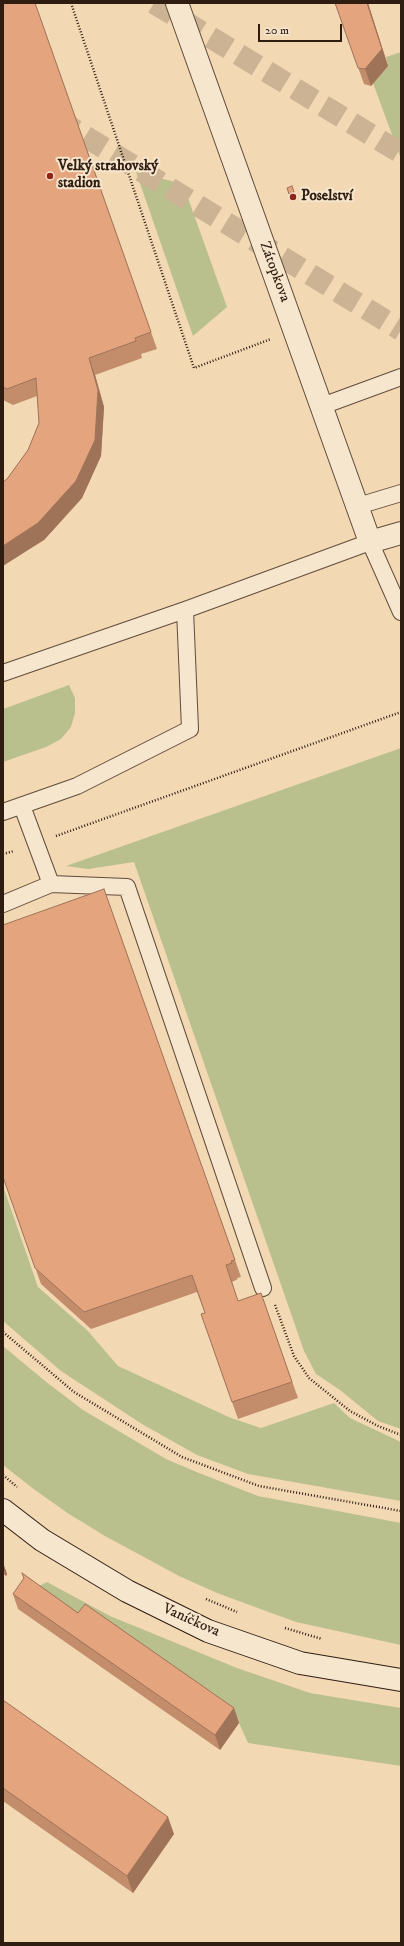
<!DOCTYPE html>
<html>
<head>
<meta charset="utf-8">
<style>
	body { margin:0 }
	#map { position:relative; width:404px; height:1946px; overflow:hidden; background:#f3d8b4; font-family:"IM FELL DW Pica",serif }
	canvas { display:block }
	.frame { position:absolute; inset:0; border:4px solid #2f1d12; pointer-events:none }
	.scale { position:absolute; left:258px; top:24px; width:84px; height:18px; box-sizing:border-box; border:2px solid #2f1d12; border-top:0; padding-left:5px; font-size:12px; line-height:14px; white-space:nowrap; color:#2f1d12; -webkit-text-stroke:3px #f7e6ce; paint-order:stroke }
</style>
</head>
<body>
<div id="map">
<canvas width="404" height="1946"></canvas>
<div class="frame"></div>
<div class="scale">20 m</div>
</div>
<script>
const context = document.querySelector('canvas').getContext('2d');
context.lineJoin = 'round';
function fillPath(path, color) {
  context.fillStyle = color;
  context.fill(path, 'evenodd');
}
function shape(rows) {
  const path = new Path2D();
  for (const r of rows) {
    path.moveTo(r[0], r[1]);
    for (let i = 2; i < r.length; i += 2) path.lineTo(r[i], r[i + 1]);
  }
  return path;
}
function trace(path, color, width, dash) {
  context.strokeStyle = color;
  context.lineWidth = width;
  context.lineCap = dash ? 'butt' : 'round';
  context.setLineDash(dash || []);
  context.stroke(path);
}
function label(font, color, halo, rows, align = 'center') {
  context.font = font + ' "IM FELL DW Pica",serif';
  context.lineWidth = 4;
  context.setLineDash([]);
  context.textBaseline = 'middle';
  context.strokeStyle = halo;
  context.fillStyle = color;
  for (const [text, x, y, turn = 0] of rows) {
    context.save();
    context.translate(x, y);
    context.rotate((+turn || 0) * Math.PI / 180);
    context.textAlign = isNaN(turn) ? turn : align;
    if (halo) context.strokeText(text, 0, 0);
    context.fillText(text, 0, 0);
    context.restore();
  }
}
const green = shape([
	[401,52,401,159,373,83,388,66,386,57],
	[136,172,183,184,227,307,193,336],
	[69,685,75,698,75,713,71,727,61,739,46,747,3,762,3,709],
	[401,748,401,1429,378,1421,340,1390,316,1374,304,1351,134,862,88,869,66,866],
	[3,1186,38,1287,88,1331,118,1366,231,1418,261,1428,334,1403,350,1418,401,1442,401,1501,248,1474,197,1455,142,1424,61,1371,3,1321],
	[3,1346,45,1381,83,1410,166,1459,199,1473,258,1496,401,1523,401,1645,296,1622,217,1593,179,1576,105,1536,69,1514,35,1490,3,1465],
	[47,1582,110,1616,237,1668,310,1693,401,1708,401,1766,248,1743,239,1723,83,1627,31,1590]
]);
const trunkTunnel = shape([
	[154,3,401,153],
	[57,119,401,330]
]);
const path = shape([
	[71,3,194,368,271,339],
	[56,836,401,712],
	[3,854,14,851],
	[275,1305,294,1356,309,1378,350,1411,378,1426,401,1435],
	[3,1332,74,1392,182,1457,259,1486,401,1511],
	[3,1475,17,1487],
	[206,1599,237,1612],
	[285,1628,322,1639]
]);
const service = shape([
	[322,406,401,377],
	[358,506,401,493],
	[3,673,185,610,370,542,401,612],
	[3,812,77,786,190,729,185,610],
	[51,884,127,887,263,1288],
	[3,904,51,884,22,806]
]);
const minor = shape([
	[177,3,370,542,401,533]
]);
const secondary = shape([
	[3,1510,42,1540,127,1591,208,1631,300,1663,401,1680]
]);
const wall = shape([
	[3,3,35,3,157,349,141,354,142,358,95,375,104,407,101,456,82,498,44,540,7,479,28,450,39,423,37,396,13,405,3,400],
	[335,3,368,3,388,66,371,86,364,84],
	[292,186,296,198,291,200,289,194],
	[104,889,241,1277,237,1278,238,1279,232,1282,238,1301,261,1293,298,1398,238,1419,201,1314,205,1313,197,1292,91,1329,41,1284,3,1177],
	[3,1563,7,1574,6,1576,3,1574],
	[22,1573,78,1613,234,1708,239,1723,220,1750,18,1609,13,1594,24,1579],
	[3,1700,174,1834,133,1893,3,1801]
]);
const shadedWall = shape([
	[367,3,368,3,388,66,371,86,365,69],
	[89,358,95,375,104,407,101,456,82,498,44,540,3,566,3,546],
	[3,1563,7,1574,6,1576,3,1568],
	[234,1708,239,1723,220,1750,215,1735],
	[168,1817,174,1834,133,1893,127,1876]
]);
const building = shape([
	[3,3,35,3,151,332,135,338,136,341,89,358,98,390,95,440,76,481,38,523,3,546,3,482,7,479,28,450,39,423,36,378,7,389,3,387,3,3],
	[335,3,367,3,382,49,365,69,358,68,335,3],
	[292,186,294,192,289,194,287,188,292,186],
	[104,889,235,1260,231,1261,232,1263,226,1265,238,1301,261,1293,292,1382,232,1402,201,1314,205,1313,192,1275,84,1312,35,1268,3,1177,3,925,104,889],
	[22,1573,78,1613,85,1604,234,1708,215,1735,13,1594,24,1578,22,1573],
	[3,1700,168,1817,127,1876,3,1788,3,1700]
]);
const markers = [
	[50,176,4,"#8f2418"],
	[293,197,4,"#8f2418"]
];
const poiNames = [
	["Velký strahovský",58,167],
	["stadion",58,184],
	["Poselství",301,197]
];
const streetNames = [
	["Zátopkova",274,272,70],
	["Vaníčkova",191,1621,24]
];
fillPath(green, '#babf8e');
trace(trunkTunnel, '#ccb394', 22, [22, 11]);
trace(service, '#604c3a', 18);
trace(minor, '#604c3a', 24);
trace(secondary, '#2f1d12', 24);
trace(path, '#2f1d12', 2.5, [1, 2]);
trace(service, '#f7e6ce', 16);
trace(minor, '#f7e6ce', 22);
trace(secondary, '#f7e6ce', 22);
fillPath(wall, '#c38d6c');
fillPath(shadedWall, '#9f7358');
fillPath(building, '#e3a47e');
trace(building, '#9f7358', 1);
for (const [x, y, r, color] of markers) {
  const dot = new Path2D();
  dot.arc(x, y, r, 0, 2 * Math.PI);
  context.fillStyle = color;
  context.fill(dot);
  trace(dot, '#f7e6ce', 1.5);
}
label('bold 15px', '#2f1d12', '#f7e6ce', poiNames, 'left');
label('15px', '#2f1d12', '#f7e6ce', streetNames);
</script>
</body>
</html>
